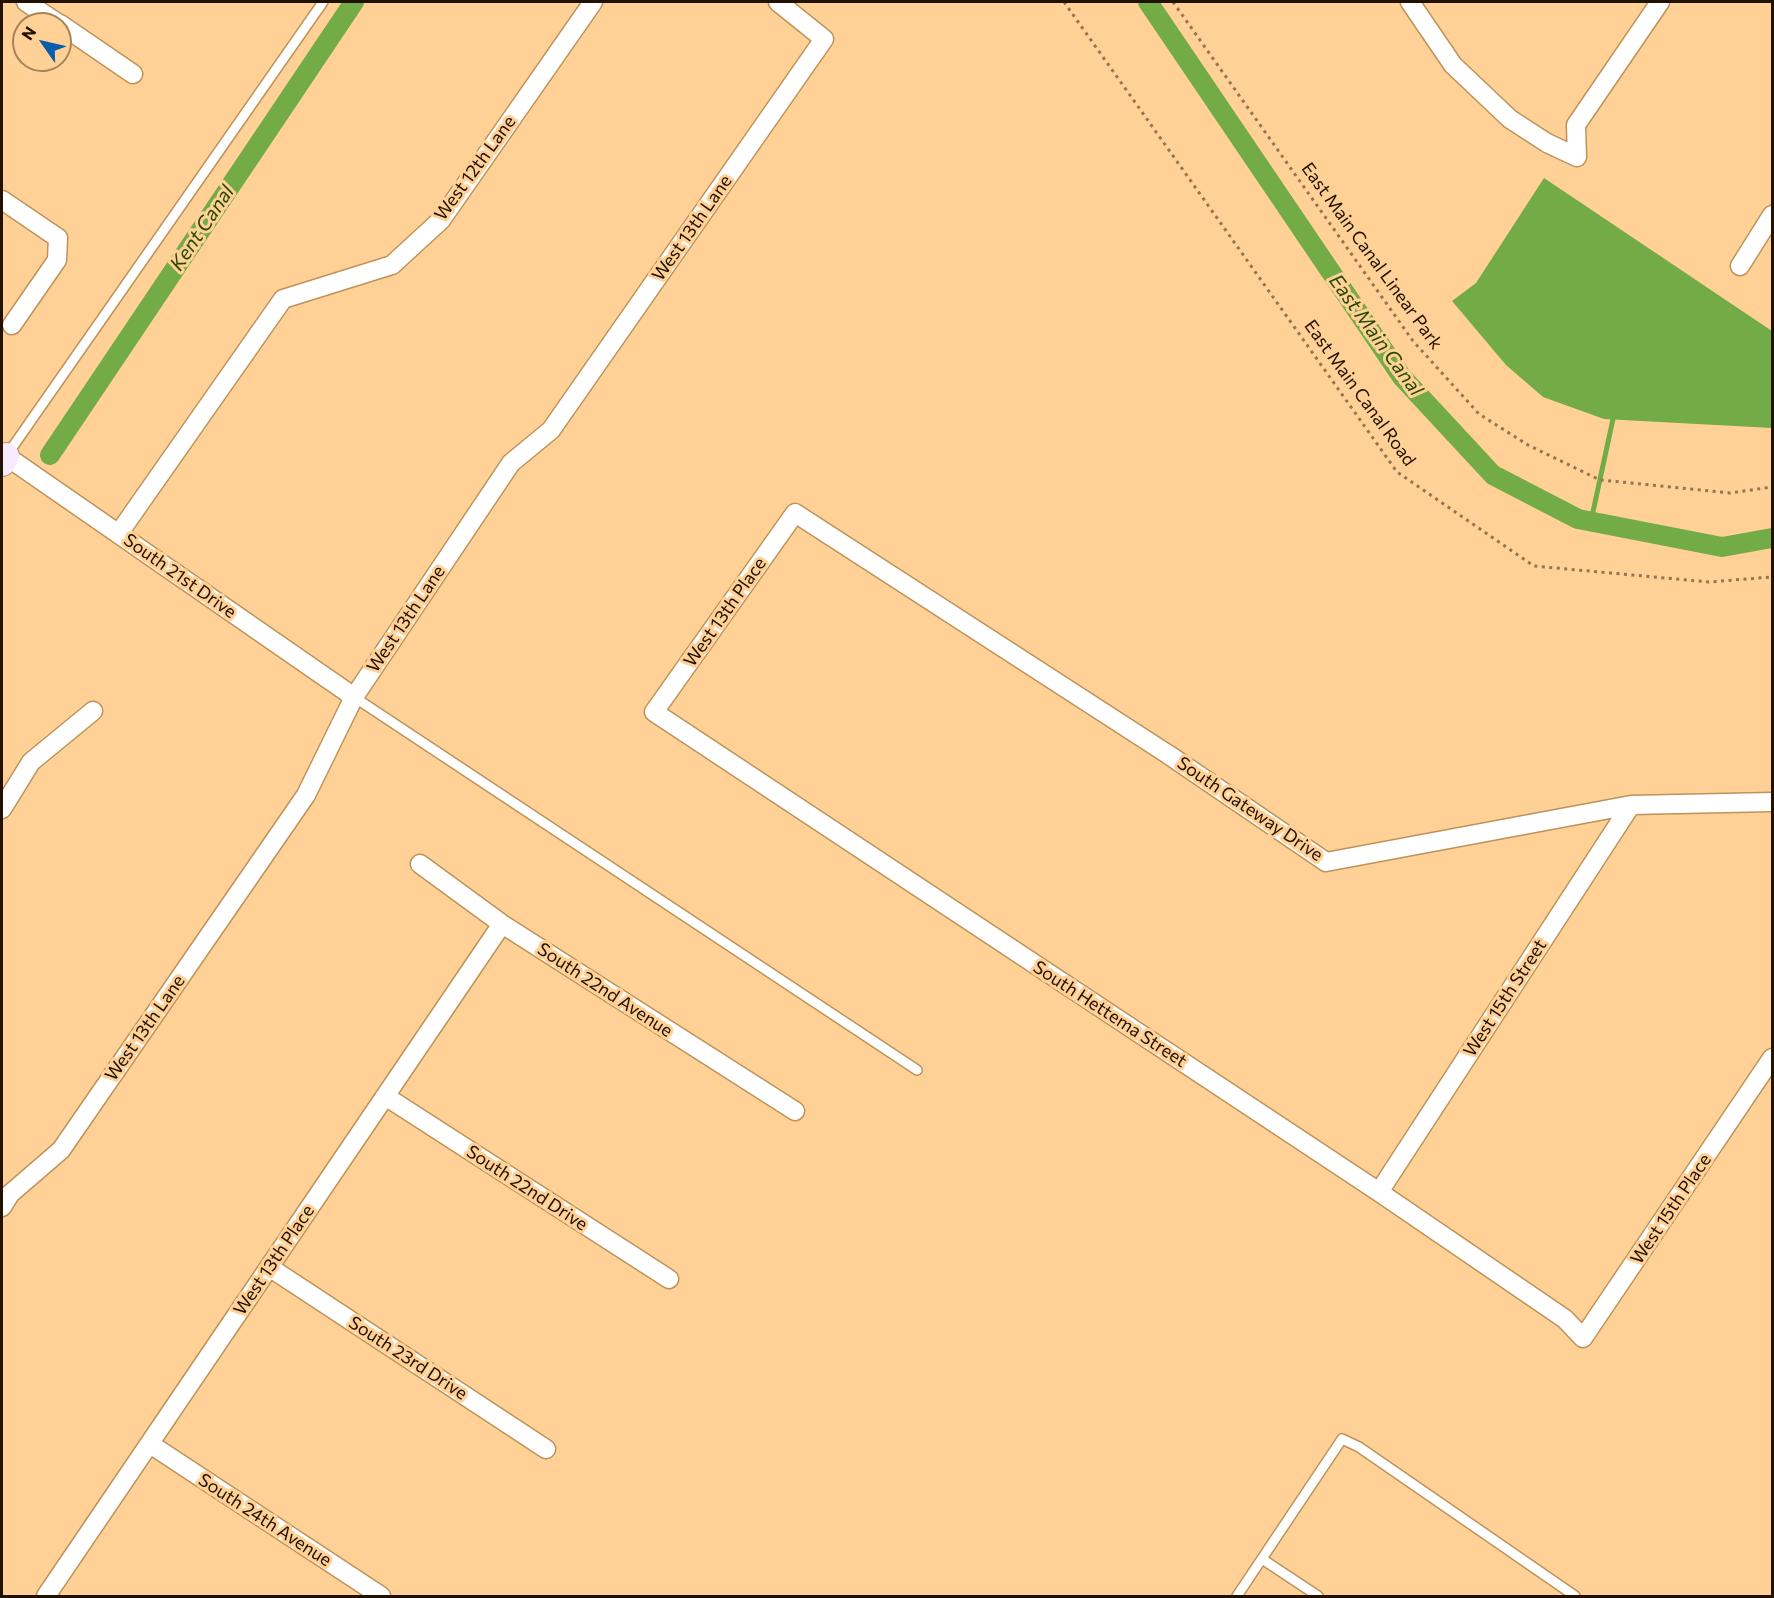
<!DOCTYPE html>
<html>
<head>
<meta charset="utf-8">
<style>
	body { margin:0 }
	#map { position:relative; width:1774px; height:1598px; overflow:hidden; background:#ffd196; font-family:Commissioner,sans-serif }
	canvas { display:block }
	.frame { position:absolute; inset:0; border:3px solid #211100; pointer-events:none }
	.north { position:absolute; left:12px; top:12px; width:60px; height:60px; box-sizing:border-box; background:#ffd196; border:2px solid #a6845a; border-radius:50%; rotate:304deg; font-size:16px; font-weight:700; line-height:24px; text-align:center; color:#211100 }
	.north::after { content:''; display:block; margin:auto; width:21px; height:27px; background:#095dab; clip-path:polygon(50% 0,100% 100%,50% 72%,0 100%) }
</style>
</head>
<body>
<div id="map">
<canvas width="1774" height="1598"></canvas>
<div class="frame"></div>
<div class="north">N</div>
</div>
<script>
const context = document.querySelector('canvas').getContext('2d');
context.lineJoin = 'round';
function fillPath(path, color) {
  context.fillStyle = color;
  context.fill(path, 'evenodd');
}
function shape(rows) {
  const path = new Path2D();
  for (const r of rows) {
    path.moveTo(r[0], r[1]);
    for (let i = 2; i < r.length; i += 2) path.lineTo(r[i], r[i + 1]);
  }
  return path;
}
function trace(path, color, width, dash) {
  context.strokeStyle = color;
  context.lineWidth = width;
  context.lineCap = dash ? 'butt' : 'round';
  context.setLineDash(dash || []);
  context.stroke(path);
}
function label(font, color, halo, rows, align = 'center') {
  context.font = font + ' Commissioner,sans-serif';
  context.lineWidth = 6;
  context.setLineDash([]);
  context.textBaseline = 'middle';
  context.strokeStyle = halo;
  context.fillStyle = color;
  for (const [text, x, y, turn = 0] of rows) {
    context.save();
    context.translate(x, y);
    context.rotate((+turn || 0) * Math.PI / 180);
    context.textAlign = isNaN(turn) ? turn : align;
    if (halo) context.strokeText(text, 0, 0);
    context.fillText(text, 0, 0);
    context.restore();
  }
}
const water = shape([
	[1544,178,1772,331,1772,428,1604,419,1543,397,1506,365,1452,301,1476,283]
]);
const stream = shape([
	[1591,521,1613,419]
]);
const canal = shape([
	[1148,2,1402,377,1493,475,1578,519,1722,547,1772,538],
	[50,455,354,2]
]);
const path = shape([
	[1064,2,1397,472,1534,566,1709,582,1772,577],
	[1173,2,1413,341,1479,414,1528,445,1600,480,1730,493,1772,487]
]);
const lane = shape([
	[7,455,323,2],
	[354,697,917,1070],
	[1262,1559,1318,1596],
	[1237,1596,1342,1439,1359,1447,1575,1596]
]);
const street = shape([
	[26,2,59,24],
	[1410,2,1453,65,1510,119,1547,143,1577,157,1576,125,1660,2],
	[60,24,133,74],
	[2,200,58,238,57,260,12,325],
	[1740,266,1772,215],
	[6,456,354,697],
	[119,533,283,299,392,265,441,220,593,2],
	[1772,802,1631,805,1326,862,1169,755,795,513,654,712,1379,1192,1565,1319,1583,1338,1772,1058],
	[2,809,31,762,93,711],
	[420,864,502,924,795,1111],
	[385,1096,669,1279],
	[1379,1192,1631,805],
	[2,1207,10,1194,61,1150,306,795,354,697,511,463,551,430,824,39,778,2],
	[269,1267,546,1449],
	[150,1444,381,1596],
	[46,1596,502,924]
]);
const secondary = shape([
	[2,463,6,456]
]);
const streetNames = [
	["West 12th Lane",475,168,-54],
	["West 13th Lane",692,228,-55],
	["East Main Canal Linear Park",1372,256,54],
	["East Main Canal Road",1360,393,54],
	["South 21st Drive",180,576,35],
	["West 13th Place",725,612,-55],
	["West 13th Lane",406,619,-56],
	["South Gateway Drive",1250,809,34],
	["South 22nd Avenue",605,990,33],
	["West 15th Street",1505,998,-57],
	["South Hettema Street",1110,1014,33],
	["West 13th Lane",145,1028,-55],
	["South 22nd Drive",527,1188,33],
	["West 15th Place",1671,1209,-56],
	["West 13th Place",274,1260,-56],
	["South 23rd Drive",408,1358,33],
	["South 24th Avenue",265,1520,33]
];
const waterNames = [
	["Kent Canal",202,228,-56],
	["East Main Canal",1376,335,54]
];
fillPath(water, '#73ab47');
trace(stream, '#73ab47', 5);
trace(canal, '#73ab47', 20);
trace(lane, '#be9359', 12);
trace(street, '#be9359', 21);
trace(secondary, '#be9359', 28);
trace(path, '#95754e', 3, [3, 4.5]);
trace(lane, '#fff', 9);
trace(street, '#fff', 18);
trace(secondary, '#f7eafd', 26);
label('18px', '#211100', '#ffd196', streetNames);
label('italic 20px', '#264900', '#ffd196', waterNames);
</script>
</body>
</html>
